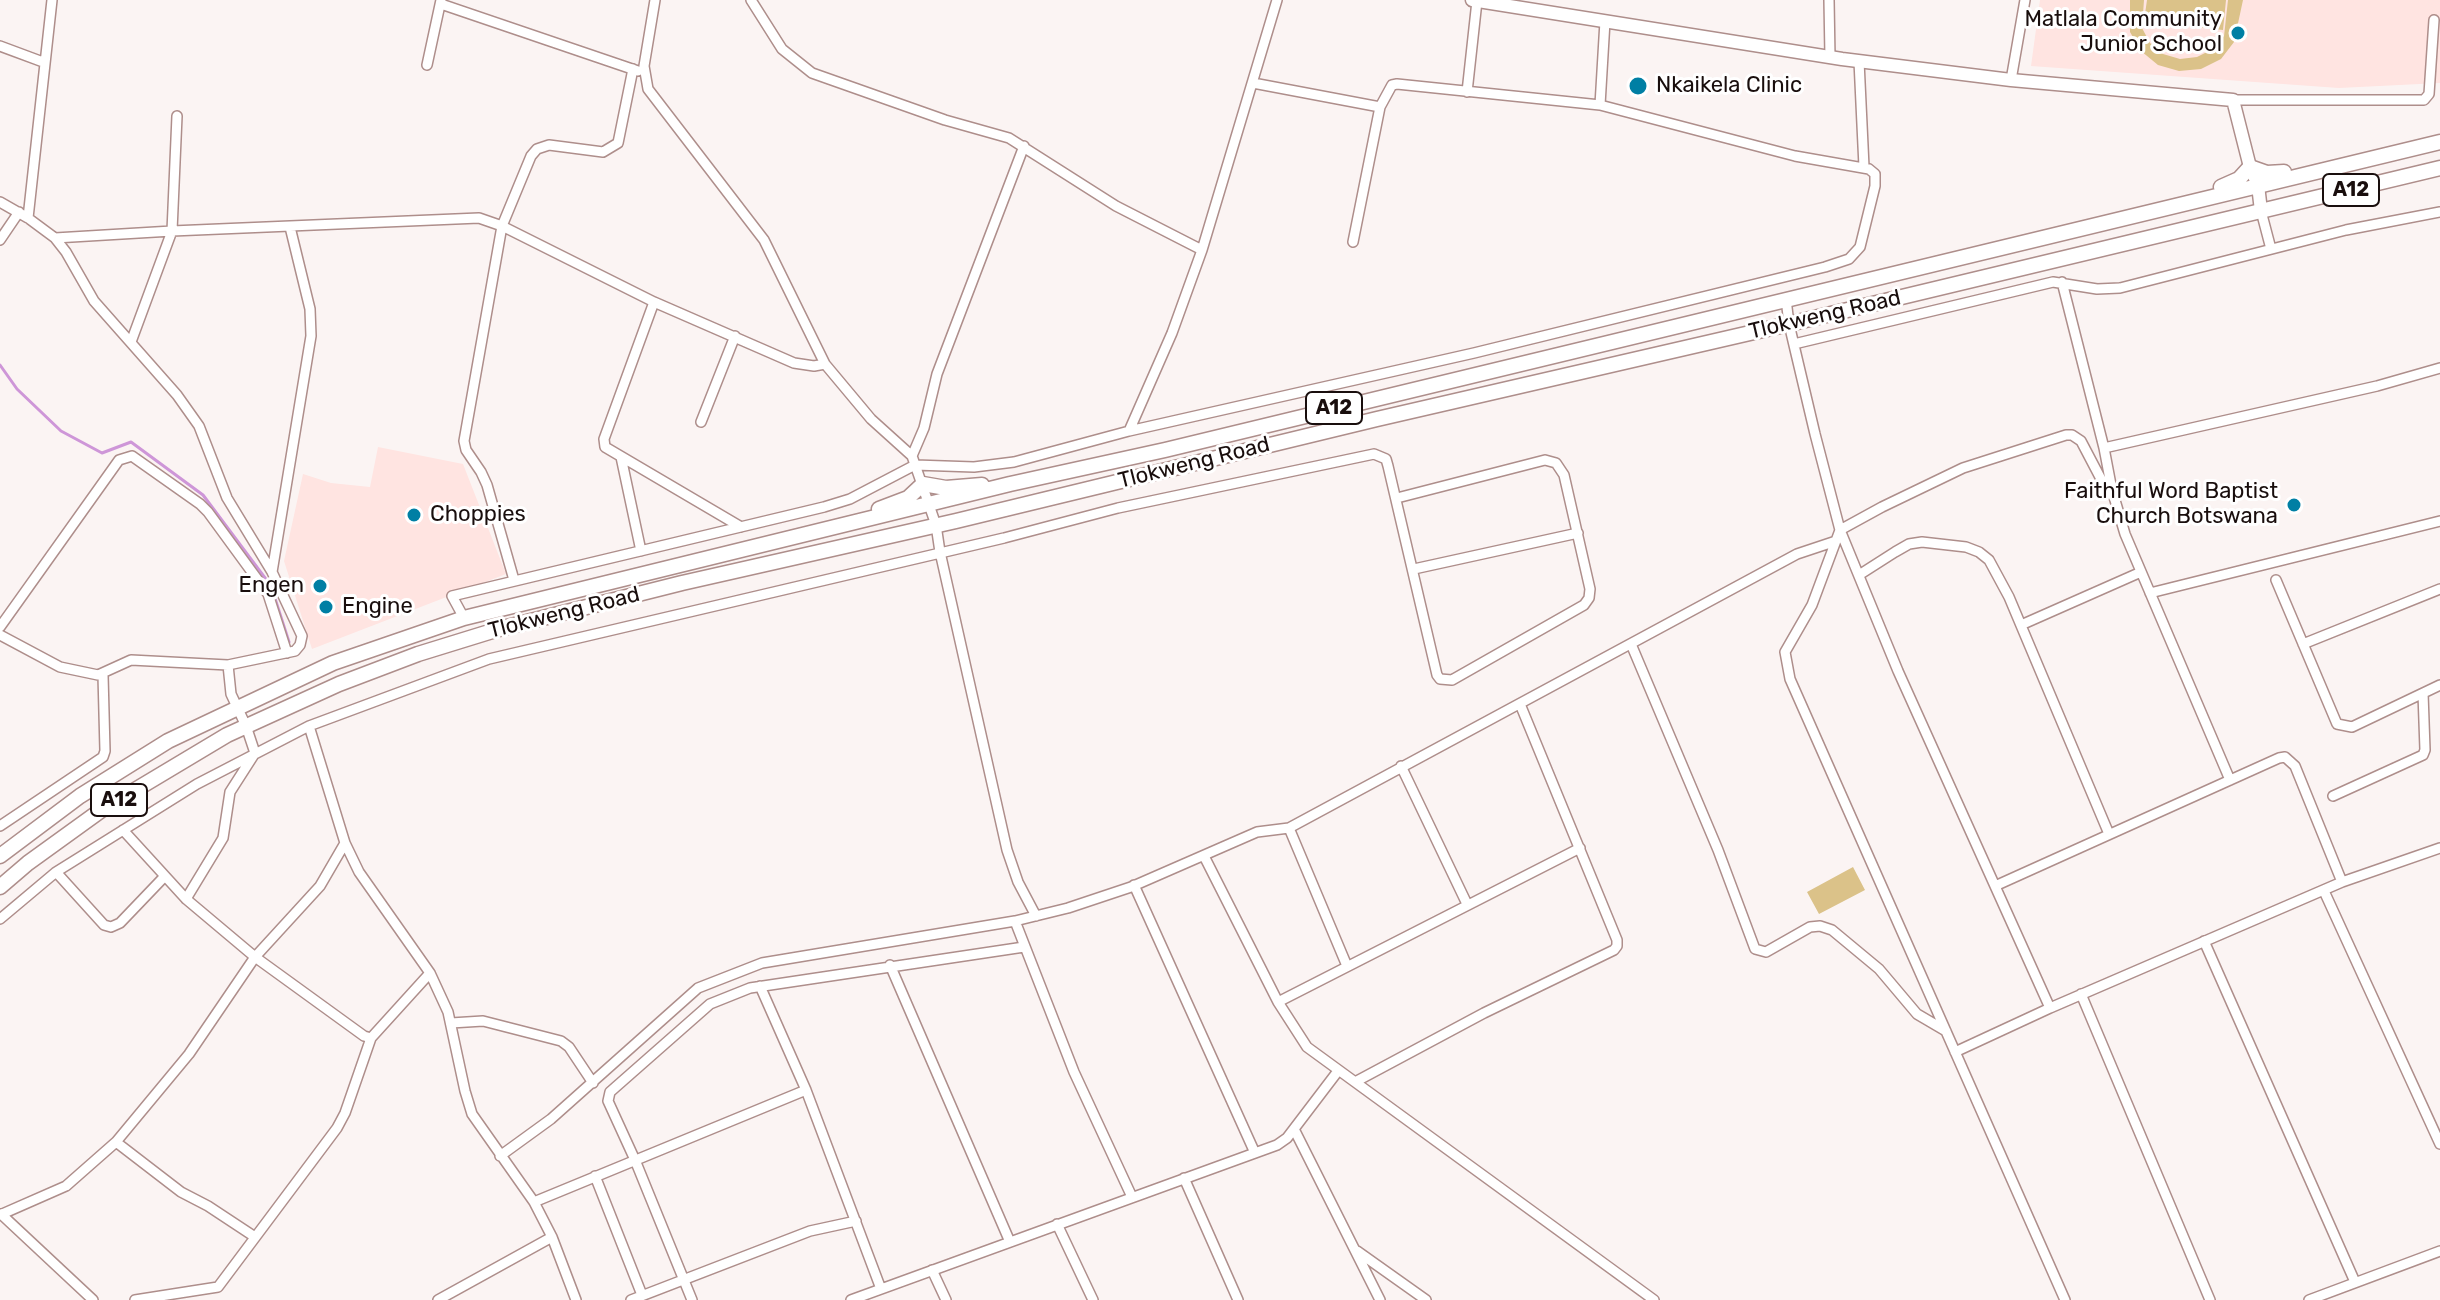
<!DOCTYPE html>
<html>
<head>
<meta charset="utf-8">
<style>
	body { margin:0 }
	canvas { display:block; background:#fbf4f3 }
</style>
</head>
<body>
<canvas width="2440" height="1300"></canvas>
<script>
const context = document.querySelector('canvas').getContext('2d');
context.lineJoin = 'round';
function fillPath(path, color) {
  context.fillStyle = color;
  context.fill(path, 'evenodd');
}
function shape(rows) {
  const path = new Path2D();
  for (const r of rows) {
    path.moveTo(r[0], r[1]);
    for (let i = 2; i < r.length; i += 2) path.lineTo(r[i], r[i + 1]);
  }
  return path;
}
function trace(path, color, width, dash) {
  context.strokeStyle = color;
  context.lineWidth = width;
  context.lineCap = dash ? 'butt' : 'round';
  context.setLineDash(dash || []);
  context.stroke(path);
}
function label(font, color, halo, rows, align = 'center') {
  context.font = font + ' Rubik,sans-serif';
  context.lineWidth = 6;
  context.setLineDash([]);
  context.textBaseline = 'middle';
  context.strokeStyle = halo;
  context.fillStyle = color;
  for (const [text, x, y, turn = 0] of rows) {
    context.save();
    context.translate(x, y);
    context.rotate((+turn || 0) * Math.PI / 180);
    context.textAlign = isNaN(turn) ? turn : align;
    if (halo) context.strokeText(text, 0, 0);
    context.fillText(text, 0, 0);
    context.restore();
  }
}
const built = shape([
	[2040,0,2440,0,2440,83,2339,88,2031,66],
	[378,447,463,464,506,574,312,649,284,561,303,474,331,483,370,487]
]);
const green = shape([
	[2130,0,2144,0,2142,28,2150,43,2163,54,2180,59,2197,57,2213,49,2224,36,2228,0,2243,0,2234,42,2221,59,2201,69,2179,71,2158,65,2141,51,2130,32],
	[2147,0,2226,0,2223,30,2144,21],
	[1853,867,1865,890,1819,914,1807,892]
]);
const stream = shape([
	[0,365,17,389,61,431,102,453,131,442,203,495,271,586,289,642]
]);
const street = shape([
	[655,0,644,66,648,89,764,240,825,364,871,419,912,456,936,525,940,552,1007,850,1018,882,1036,916],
	[751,0,782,49,812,73,945,120,1009,138,1116,206,1202,250],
	[1829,0,1830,57],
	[441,4,638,71],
	[0,46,43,62],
	[1859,61,1864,167],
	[427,65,441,0],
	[2011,80,2025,0],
	[1253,83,1380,107],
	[1467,92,1477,1],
	[2233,100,2424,100,2429,94,2434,20],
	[0,202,28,218,55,238,66,252,94,301,177,395,199,426,227,498,272,572,302,636,300,645,295,651,228,665,131,660,98,675,60,667,0,635],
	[2261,211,2271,249],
	[28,218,52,0],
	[55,238,172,231,479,218,502,226,654,302,794,363,814,366,825,364],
	[0,240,19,212],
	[1353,242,1380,107,1392,85,1397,84,1600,105,1605,21],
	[2062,282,2104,448,2112,490,2125,534,2230,780],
	[1786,299,1789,324,1815,434,1840,530,1898,671,2050,1008],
	[654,302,604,439,605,447,741,527],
	[131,342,172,231,177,116],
	[1794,344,2053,282,2097,289,2120,288,2346,230,2440,212],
	[701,422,735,336],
	[1129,431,1172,333,1202,250,1277,0],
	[2104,448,2377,386,2440,368],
	[912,456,924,428,937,374,1024,146],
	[621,457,641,551],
	[1414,569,1578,533],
	[272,572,311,336,310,309,290,227],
	[1859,575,1895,552,1909,544,1922,542,1966,547,1979,552,1989,560,2009,597,2109,834],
	[514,580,487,485,481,472,466,450,464,441,502,226,531,156,537,149,549,145,603,152,618,143,633,69],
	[2276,580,2337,724,2352,727,2440,685],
	[2150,593,2440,521],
	[464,618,452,596,824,507,850,499,915,465,974,467,1014,462,1129,431,1474,353,1825,267,1849,259,1860,247,1875,186,1875,174,1869,169,1795,156,1600,105],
	[2021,625,2141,572],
	[0,627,119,460,132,456,200,504,208,512,268,594,287,653],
	[1631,644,1718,850,1755,949,1766,952,1810,927,1820,926,1832,930,1879,969,1917,1014,1946,1031],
	[2303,644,2440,589],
	[309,726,345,843,359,872,430,973,448,1012,465,1091,472,1114,534,1202,552,1237,576,1300],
	[1401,766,1467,904],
	[2333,796,2423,755,2425,750,2423,693],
	[0,826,103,757,105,751,103,675],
	[1289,828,1347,966],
	[123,830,186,899,255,957,364,1036,371,1038],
	[1204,856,1278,1002,1307,1047,1654,1300],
	[56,872,104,925,111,927,120,923,165,876],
	[1134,885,1255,1153],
	[1995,886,2279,758,2285,757,2295,766,2342,882],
	[2324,891,2440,1144],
	[186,899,223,838,230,792,255,753,246,726,231,694,228,665],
	[0,919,56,872,197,784,309,726,489,659,1004,538,1118,508,1374,454,1386,459,1388,466,1437,675,1440,679,1452,680,1584,605,1589,598,1590,589,1564,475,1556,463,1545,460,1397,498],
	[1015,921,1074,1072,1132,1197],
	[2204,941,2355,1282],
	[890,965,1010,1242],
	[760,986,806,1090,881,1289],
	[2081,994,2210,1300],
	[1278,1002,1580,848],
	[451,1023,483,1021,561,1041,569,1047,593,1083],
	[1955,1052,2050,1008,2342,882,2440,848],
	[1355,1082,1484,1013,1614,950,1617,946,1617,940,1520,704],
	[1294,1129,1380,1300],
	[116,1142,181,1192,208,1206,255,1237],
	[500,1156,551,1119,698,988,762,963,1015,921,1068,908,1131,887,1257,832,1289,828,1797,554,1836,541],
	[595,1176,642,1295],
	[1184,1178,1238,1300],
	[534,1202,806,1090],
	[1,1214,93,1300],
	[0,1215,66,1186,116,1142,189,1054,255,957,320,886,345,843],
	[1057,1224,1093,1300],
	[1357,1251,1426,1300],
	[932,1270,946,1300],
	[135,1300,218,1287,337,1128,345,1113,371,1038,430,973],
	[438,1300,552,1237],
	[631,1300,810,1231,856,1221],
	[692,1300,635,1160,608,1101,610,1092,710,1004,750,988,1024,947],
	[851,1300,1277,1145,1287,1138,1338,1071],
	[2065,1300,1790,679,1785,652,1812,605,1840,530,1882,507,1963,468,2066,435,2072,435,2081,441,2102,481,2112,490],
	[2309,1300,2440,1251]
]);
const secondary = shape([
	[1472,0,1842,59,2011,80,2233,100,2250,167,2258,185,2261,211]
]);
const primary = shape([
	[2221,187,2239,179,2250,167,2267,173,2284,172],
	[879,509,908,498,923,484,946,488,982,485],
	[0,856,80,796,168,741,333,663,464,618,1010,484,1165,450,2440,142],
	[0,887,28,863,100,811,227,735,339,684,418,654,499,629,682,583,956,521,1377,419,1789,324,2440,168]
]);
const markers = [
	[2238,33,8,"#007fa4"],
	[1638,86,10,"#007fa4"],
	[2294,505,8,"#007fa4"],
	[414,515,8,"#007fa4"],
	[320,586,8,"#007fa4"],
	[326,607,8,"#007fa4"]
];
const shields = [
	[2351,190,56],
	[1334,408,56],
	[119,800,56]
];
const shieldNames = [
	["A12",2351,190],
	["A12",1334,408],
	["A12",119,800]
];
const poiNames = [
	["Matlala Community",2222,20],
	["Junior School",2222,45],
	["Nkaikela Clinic",1656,86,"left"],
	["Faithful Word Baptist",2278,492],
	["Church Botswana",2278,517],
	["Choppies",430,515,"left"],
	["Engen",304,586],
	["Engine",342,607,"left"]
];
const streetNames = [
	["Tlokweng Road",1825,315,-13],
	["Tlokweng Road",1194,463,-14],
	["Tlokweng Road",564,613,-14]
];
fillPath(built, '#ffe4e1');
fillPath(green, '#dbc289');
trace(stream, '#ce96d8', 3);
trace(street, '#ae8e8b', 12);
trace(secondary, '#ae8e8b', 15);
trace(primary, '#ae8e8b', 17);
trace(street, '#fff', 9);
trace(secondary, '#fff', 12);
trace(primary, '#fff', 14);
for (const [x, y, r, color] of markers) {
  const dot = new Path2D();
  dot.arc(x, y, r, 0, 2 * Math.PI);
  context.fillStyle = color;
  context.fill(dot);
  trace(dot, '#fff', 3);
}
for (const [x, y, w] of shields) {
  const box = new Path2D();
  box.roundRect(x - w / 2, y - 16, w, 32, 6);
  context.fillStyle = '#fff';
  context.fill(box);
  trace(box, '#190e0d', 2);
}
label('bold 20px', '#190e0d', null, shieldNames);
label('22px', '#190e0d', '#fff', poiNames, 'right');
label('22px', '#190e0d', '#fff', streetNames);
</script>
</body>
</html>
